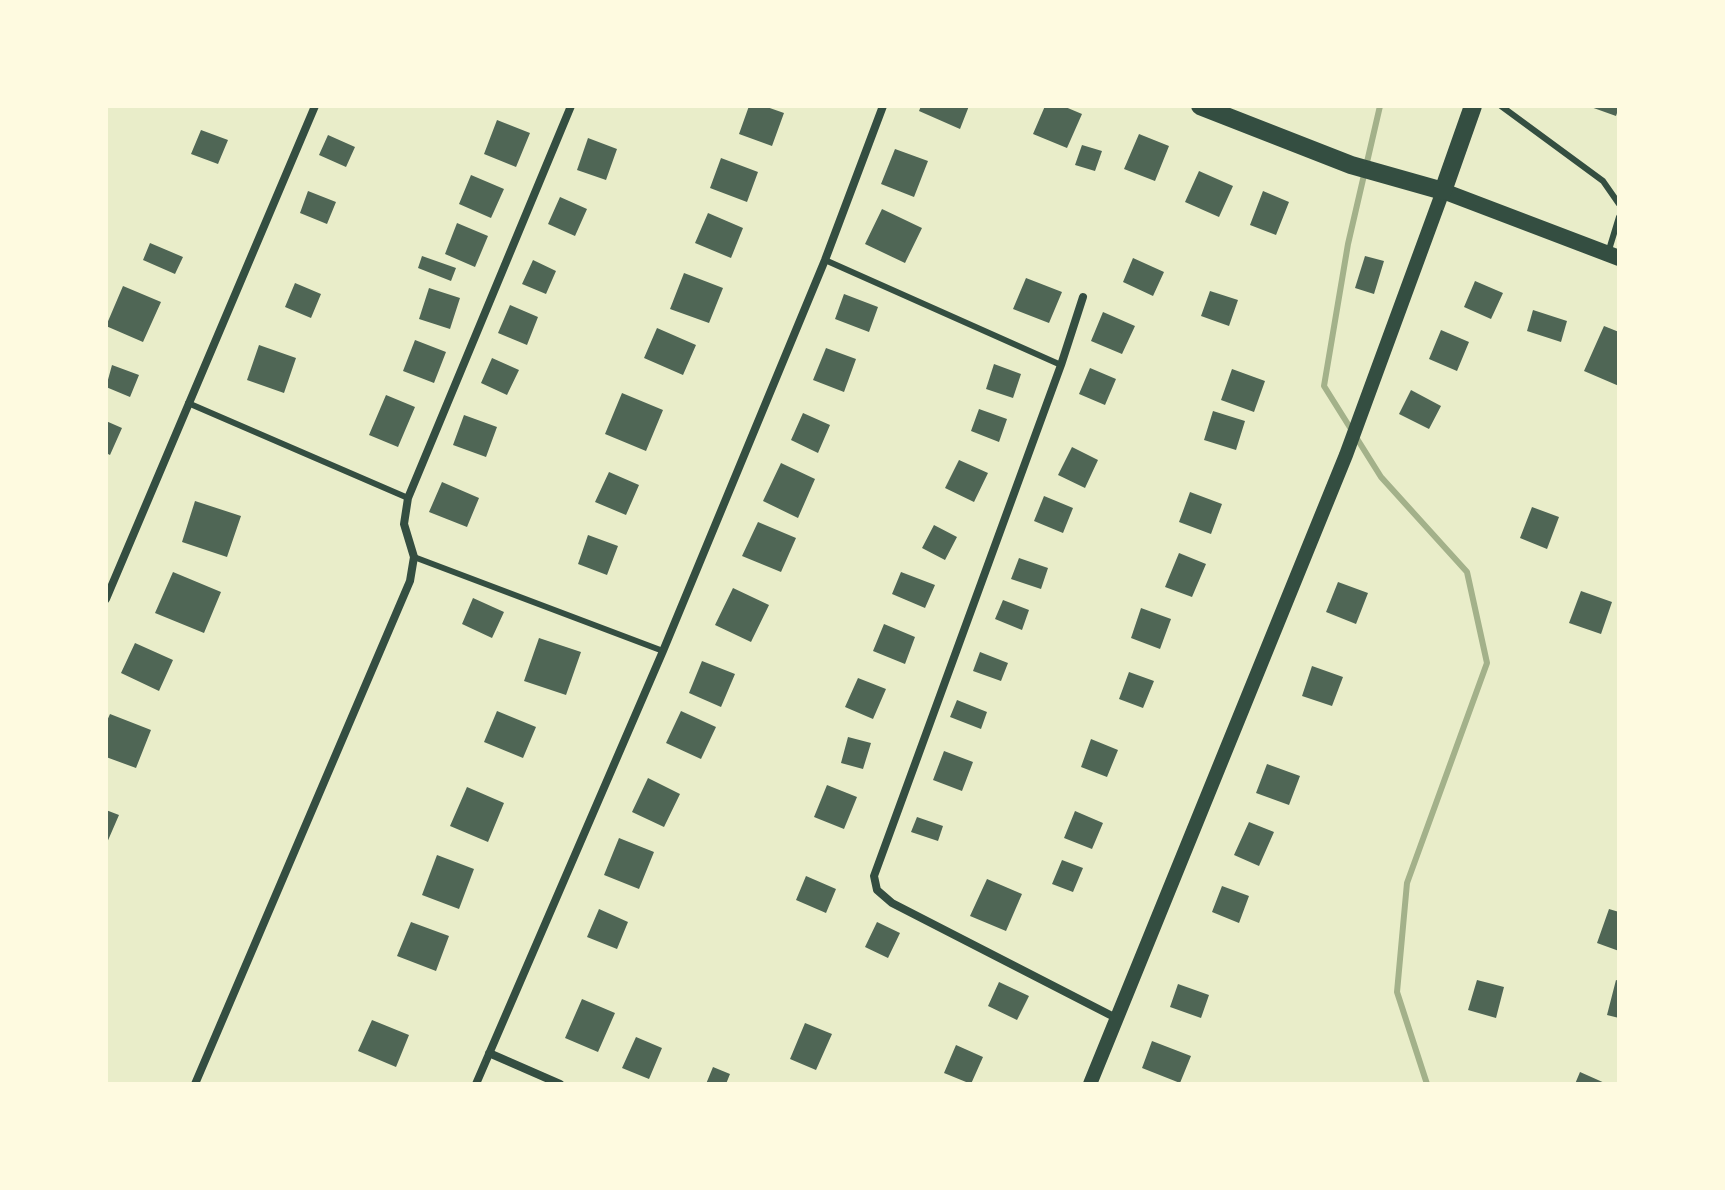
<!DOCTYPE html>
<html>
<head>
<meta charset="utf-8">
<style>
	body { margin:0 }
	#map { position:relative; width:1725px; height:1190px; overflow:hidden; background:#e9edc9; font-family:"PT Sans Narrow",sans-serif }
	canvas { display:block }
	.frame { position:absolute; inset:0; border:108px solid #fefae0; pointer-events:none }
</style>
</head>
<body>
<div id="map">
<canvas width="1725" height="1190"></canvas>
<div class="frame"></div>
</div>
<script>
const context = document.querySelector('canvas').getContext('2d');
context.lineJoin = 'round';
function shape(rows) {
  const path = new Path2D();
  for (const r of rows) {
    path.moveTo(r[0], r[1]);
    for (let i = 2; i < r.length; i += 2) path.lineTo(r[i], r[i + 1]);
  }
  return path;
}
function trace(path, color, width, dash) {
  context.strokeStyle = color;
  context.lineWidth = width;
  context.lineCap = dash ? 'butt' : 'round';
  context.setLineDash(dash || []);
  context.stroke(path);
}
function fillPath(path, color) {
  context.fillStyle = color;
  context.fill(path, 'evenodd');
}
const stream = shape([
	[1380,106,1348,244,1324,386,1381,477,1467,572,1487,663,1407,883,1397,992,1427,1084]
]);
const building = shape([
	[749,106,764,106,784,113,772,146,739,134],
	[921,106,969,106,960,129,919,111],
	[1045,106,1063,106,1082,114,1067,148,1033,134],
	[1588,106,1619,106,1619,107,1616,116],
	[497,120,530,133,516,167,484,154],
	[201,130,228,140,218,164,191,154],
	[1139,134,1169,146,1155,181,1124,169],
	[328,135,355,147,346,167,319,155],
	[588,138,617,149,606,180,577,170],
	[1082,145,1102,151,1095,171,1075,165],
	[895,149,928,161,914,197,881,184],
	[721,158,758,172,747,202,710,188],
	[1199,171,1233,186,1219,217,1185,202],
	[471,175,504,189,491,218,459,204],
	[308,191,336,202,327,224,300,213],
	[1263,191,1289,202,1276,235,1250,225],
	[560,197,587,209,575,236,548,224],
	[882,209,922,228,905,263,865,244],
	[708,213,743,228,731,258,695,243],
	[457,223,488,236,475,267,445,254],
	[150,243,183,257,175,274,143,260],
	[422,256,456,268,451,281,418,268],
	[1365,256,1384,261,1374,294,1355,288],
	[1133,258,1164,272,1153,296,1123,282],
	[533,260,556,271,546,294,522,284],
	[684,273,723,288,709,323,670,309],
	[1026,278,1062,292,1049,323,1013,309],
	[1475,281,1503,293,1491,319,1464,307],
	[295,283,321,294,311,318,285,307],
	[123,286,161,302,143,342,106,326],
	[429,288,460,298,450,329,419,319],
	[1210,291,1238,300,1229,326,1201,316],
	[844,294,878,307,869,332,835,319],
	[510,305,538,317,527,345,498,333],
	[1533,310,1567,321,1561,342,1527,331],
	[1103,312,1135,326,1122,354,1091,341],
	[1604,326,1619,332,1619,386,1584,371],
	[657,328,696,345,683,375,644,358],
	[1441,330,1469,342,1457,371,1429,359],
	[415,340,446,352,434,383,403,371],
	[259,345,296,358,284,393,247,380],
	[826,348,856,359,844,392,813,380],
	[492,358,519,370,507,395,481,383],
	[994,364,1021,374,1013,398,986,389],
	[112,365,139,375,130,397,106,387],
	[1090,368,1116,379,1105,405,1079,394],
	[1232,369,1265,381,1254,412,1221,400],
	[1411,390,1441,406,1429,429,1399,414],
	[622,393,663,410,646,451,605,434],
	[386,395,415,407,398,447,369,435],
	[979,409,1007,419,999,442,971,431],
	[1213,411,1245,421,1236,450,1204,440],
	[803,413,830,425,818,453,791,440],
	[464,415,497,427,486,457,453,445],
	[106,421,122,428,110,455,106,453],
	[1072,447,1098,460,1085,488,1058,475],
	[959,460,988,473,974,502,945,488],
	[781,463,815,479,798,518,763,501],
	[609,472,639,485,626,515,595,502],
	[442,482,479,498,467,527,429,512],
	[1190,492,1222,504,1211,534,1179,522],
	[1044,496,1073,508,1063,533,1034,521],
	[195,501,241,516,227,557,182,542],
	[1532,507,1559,517,1547,549,1520,538],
	[758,522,796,538,781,572,742,556],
	[934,525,957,537,945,560,922,548],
	[588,535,618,546,607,575,578,564],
	[1179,553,1206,564,1192,597,1165,587],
	[1019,558,1048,568,1041,589,1011,579],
	[173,572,221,592,204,633,155,613],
	[901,572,935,585,925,608,892,594],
	[1338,582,1368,593,1356,624,1326,612],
	[733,588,769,605,751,642,715,625],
	[1581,591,1612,602,1601,634,1569,623],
	[473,598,504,612,492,638,462,624],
	[1003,600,1029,610,1022,630,995,619],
	[1141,608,1171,619,1160,649,1131,638],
	[884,624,915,637,905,664,873,651],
	[539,638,581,652,566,695,524,681],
	[135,643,173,660,159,691,121,673],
	[980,652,1008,663,1001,681,973,671],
	[702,661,735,674,721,707,689,693],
	[1312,666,1343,677,1332,706,1302,696],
	[1129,672,1154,681,1143,708,1119,699],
	[858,678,886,689,873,719,845,707],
	[957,700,987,712,981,729,950,717],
	[497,711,536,727,523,758,484,742],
	[681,711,716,727,701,759,666,743],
	[110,714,151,730,136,768,106,757,106,723],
	[848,737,871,743,863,769,841,763],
	[1091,739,1118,750,1107,777,1081,767],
	[944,751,973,762,962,791,933,780],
	[1267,764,1300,776,1289,805,1256,793],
	[648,778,680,794,664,827,632,812],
	[827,785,857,797,844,829,814,817],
	[467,787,504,803,488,842,450,826],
	[106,810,119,815,106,845],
	[1075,811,1103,823,1092,849,1064,838],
	[917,817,943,826,938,841,911,832],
	[1249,822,1274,832,1259,866,1234,855],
	[619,838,654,852,639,889,604,875],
	[437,855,474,869,459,909,422,895],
	[1062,860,1083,868,1073,892,1052,884],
	[806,876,836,889,826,913,796,900],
	[987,879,1022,894,1006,931,970,916],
	[1222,886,1249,896,1239,923,1212,912],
	[599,909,628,922,617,949,587,937],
	[1609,909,1619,912,1619,951,1597,943],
	[411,922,449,936,436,971,397,956],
	[877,922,900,933,888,958,865,947],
	[1477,980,1504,987,1496,1018,1468,1010],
	[1616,980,1619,981,1619,1018,1607,1015],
	[999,982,1029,996,1017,1020,988,1006],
	[1178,984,1209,995,1201,1018,1170,1007],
	[582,999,615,1013,598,1052,565,1038],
	[372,1020,409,1035,396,1067,358,1051],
	[805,1023,832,1034,816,1070,790,1059],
	[636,1037,662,1048,649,1079,622,1068],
	[1152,1041,1191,1056,1180,1083,1142,1068],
	[956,1045,983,1057,971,1084,944,1073],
	[713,1067,730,1074,726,1084,706,1084],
	[1580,1072,1607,1084,1575,1084]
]);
const service = shape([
	[1501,106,1603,181,1619,204],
	[1608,253,1619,217],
	[825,260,1061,365],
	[188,403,408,498],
	[414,557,663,651]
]);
const minor = shape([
	[1083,297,1061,365,874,876,877,890,892,903,1118,1019],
	[106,599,315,106],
	[489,1053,560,1084],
	[195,1084,410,581,414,557,404,524,408,498,571,106],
	[476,1084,663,651,825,260,883,106]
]);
const tertiary = shape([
	[1090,1084,1346,455,1443,191]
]);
const secondary = shape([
	[1443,191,1619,258]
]);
const primary = shape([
	[1200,106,1351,165,1443,191,1473,106]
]);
trace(stream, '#a3b18a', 6);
fillPath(building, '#4f6655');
trace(service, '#344e41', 6);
trace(minor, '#344e41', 8);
trace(tertiary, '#344e41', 14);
trace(secondary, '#344e41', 16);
trace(primary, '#344e41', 18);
</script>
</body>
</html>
